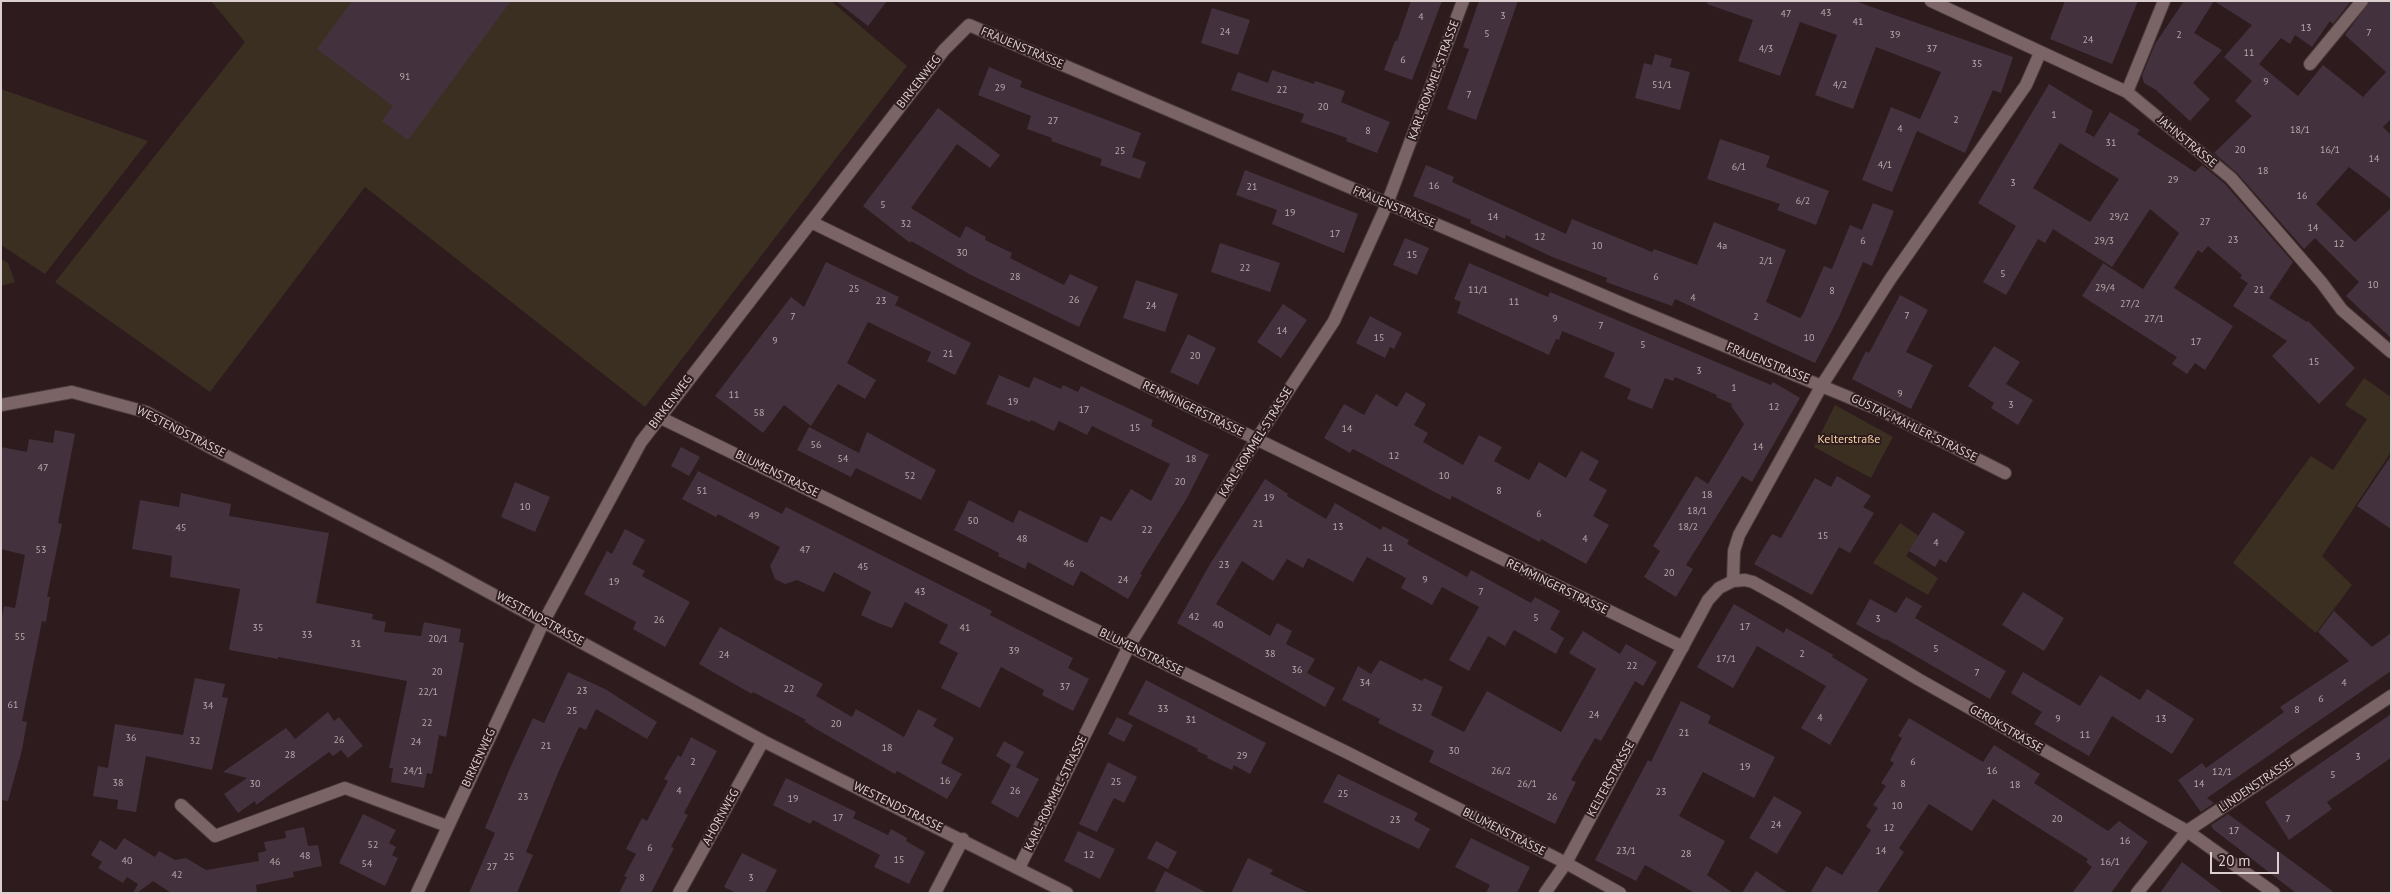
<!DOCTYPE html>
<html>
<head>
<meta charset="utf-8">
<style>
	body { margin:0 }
	#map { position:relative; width:2392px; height:894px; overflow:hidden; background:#2e1b1d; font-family:"PT Sans",sans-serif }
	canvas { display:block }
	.frame { position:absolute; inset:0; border:2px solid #dccfd0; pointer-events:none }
	.scale { position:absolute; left:2210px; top:852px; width:69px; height:22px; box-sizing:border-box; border:2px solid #dccfd0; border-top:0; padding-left:6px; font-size:15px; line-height:18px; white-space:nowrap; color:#dccfd0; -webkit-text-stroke:4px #2e1b1d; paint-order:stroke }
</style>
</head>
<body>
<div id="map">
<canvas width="2392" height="894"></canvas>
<div class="frame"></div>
<div class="scale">20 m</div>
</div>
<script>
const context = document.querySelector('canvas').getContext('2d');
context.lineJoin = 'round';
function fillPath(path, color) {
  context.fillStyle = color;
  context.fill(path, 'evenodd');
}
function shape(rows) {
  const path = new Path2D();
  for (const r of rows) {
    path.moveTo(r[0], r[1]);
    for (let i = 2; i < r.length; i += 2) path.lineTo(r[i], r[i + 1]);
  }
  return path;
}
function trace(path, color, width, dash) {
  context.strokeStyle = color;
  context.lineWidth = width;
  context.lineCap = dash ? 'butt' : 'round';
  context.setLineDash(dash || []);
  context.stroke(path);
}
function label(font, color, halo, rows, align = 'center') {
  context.font = font + ' "PT Sans",sans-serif';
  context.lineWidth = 4;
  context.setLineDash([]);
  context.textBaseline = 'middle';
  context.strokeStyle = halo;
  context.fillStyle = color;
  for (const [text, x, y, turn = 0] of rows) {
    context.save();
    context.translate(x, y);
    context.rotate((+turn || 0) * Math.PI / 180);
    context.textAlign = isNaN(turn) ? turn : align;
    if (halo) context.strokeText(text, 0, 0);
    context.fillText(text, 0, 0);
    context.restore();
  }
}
const green = shape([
	[211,1,831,1,907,66,645,407,365,187,210,392,55,282,245,42],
	[1,89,148,141,45,274,1,245],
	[1,259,8,263,15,282,1,286],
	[2364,378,2391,397,2391,452,2322,556,2352,585,2316,633,2233,563,2311,456,2333,470,2367,419,2345,405],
	[1835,405,1893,437,1871,478,1814,447],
	[1900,523,1919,536,1906,556,1938,578,1928,595,1873,563]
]);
const building = shape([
	[352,1,511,1,408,140,382,121,393,106,317,49],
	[836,1,887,1,868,26],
	[1411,1,1442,1,1412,80,1384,70,1395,41,1397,41],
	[1479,1,1518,1,1476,120,1447,109,1469,49,1463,47],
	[1708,1,1855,1,2013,57,2001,93,1993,90,1965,153,1917,131,1892,192,1862,180,1891,107,1920,119,1941,72,1876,47,1853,109,1815,95,1837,35,1800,22,1780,76,1738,61,1753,20,1707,4],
	[2065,1,2138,1,2112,64,2050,39],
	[2184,1,2214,1,2194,33,2222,50,2193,83,2210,99,2190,121,2156,90,2144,83,2142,76,2155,44],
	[2214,1,2351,1,2333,24,2330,21,2312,47,2295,35,2290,44,2281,38,2259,64,2298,96,2323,65,2363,97,2386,72,2345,35,2370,1,2391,1,2391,119,2383,127,2391,135,2391,199,2349,167,2316,204,2355,242,2391,208,2391,338,2346,296,2359,282,2315,238,2304,249,2237,173,2214,153,2252,116,2235,101,2252,81,2224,57,2252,25],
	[1212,8,1250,20,1238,55,1201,43],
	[1655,54,1672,59,1670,67,1690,72,1680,110,1635,98,1644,63,1652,65],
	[989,67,1022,81,1020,87,1141,133,1132,157,1146,162,1140,179,1100,165,1102,159,1051,141,1052,138,1027,129,1031,116,978,95],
	[1272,70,1314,84,1315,81,1345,91,1341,102,1390,122,1377,153,1346,141,1347,138,1301,122,1304,114,1231,90,1238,72,1268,83],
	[2049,84,2093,111,2085,132,2094,137,2110,112,2140,130,2137,134,2195,172,2202,165,2225,184,2293,262,2269,298,2307,322,2308,321,2355,368,2319,404,2272,356,2287,341,2233,306,2248,283,2240,278,2242,275,2208,246,2202,253,2198,250,2174,288,2233,326,2205,370,2195,363,2187,374,2172,364,2177,357,2082,296,2103,263,2143,289,2179,233,2150,209,2112,267,2053,229,2045,243,2038,239,2006,295,1983,282,2016,226,1978,203],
	[2060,143,2119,179,2090,222,2033,188],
	[938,108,1000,155,990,168,957,144,911,208,960,238,966,226,986,237,985,240,1012,253,1010,258,1064,285,1070,274,1098,287,1079,327,971,275,911,241,910,243,863,206],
	[1720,139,1770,156,1766,167,1829,191,1816,225,1777,210,1780,204,1707,179],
	[1426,165,1454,177,1452,182,1566,234,1572,219,1652,252,1654,249,1697,265,1714,222,1786,250,1766,302,1800,318,1803,314,1824,266,1832,269,1850,225,1862,230,1873,203,1894,211,1872,266,1863,262,1839,317,1815,363,1675,299,1672,306,1606,282,1607,278,1550,256,1506,235,1505,239,1470,223,1471,220,1413,196],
	[1245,170,1358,214,1344,253,1272,224,1277,210,1236,195],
	[1405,238,1429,248,1417,275,1393,265],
	[1220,243,1280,263,1270,292,1211,272],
	[826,262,899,297,895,305,971,343,955,375,927,361,931,352,868,322,847,363,876,380,865,399,838,384,811,426,784,405,763,433,715,396,791,297,804,307],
	[1469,263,1548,297,1550,292,1771,385,1773,382,1800,398,1752,482,1742,476,1686,565,1693,569,1676,597,1644,577,1660,551,1653,546,1696,476,1708,484,1744,424,1731,406,1732,404,1716,397,1717,395,1675,377,1673,381,1665,378,1652,409,1627,399,1631,389,1604,377,1615,353,1562,331,1559,340,1556,339,1549,355,1457,313,1461,302,1454,299],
	[1136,280,1178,294,1165,332,1123,318],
	[1900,295,1928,310,1906,352,1933,365,1911,409,1852,379,1866,351,1869,353],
	[1283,304,1307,320,1281,358,1257,342],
	[1370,316,1402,333,1394,349,1390,347,1385,358,1356,343],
	[1188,334,1216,348,1198,385,1170,372],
	[1994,346,2020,362,2006,384,2033,400,2018,425,1991,408,1994,403,1968,386],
	[999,375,1029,388,1034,377,1061,389,1063,385,1078,392,1081,386,1153,420,1151,426,1209,455,1187,498,1140,574,1142,575,1128,599,1081,571,1073,586,1028,562,1025,569,998,556,999,553,954,530,969,500,1013,523,1019,510,1087,543,1101,516,1111,521,1131,489,1151,501,1170,464,1092,426,1087,435,1059,421,1054,431,1031,420,1030,422,986,404],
	[1406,392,1426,404,1414,425,1428,433,1423,442,1463,465,1479,435,1502,447,1494,461,1529,480,1539,462,1566,478,1581,451,1599,461,1589,480,1607,490,1593,516,1609,525,1586,564,1541,539,1540,542,1452,496,1450,500,1353,449,1350,453,1324,438,1344,404,1364,415,1376,394,1397,407],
	[809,427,859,453,867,432,936,470,921,500,856,468,851,477,797,450],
	[55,430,75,434,58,523,62,524,47,597,50,597,46,622,42,621,22,721,27,722,22,750,8,801,1,800,1,622,4,606,15,608,25,555,1,549,1,447,27,452,29,439,53,443],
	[681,447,700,457,689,476,671,466],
	[2391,456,2391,529,2357,506],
	[698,471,782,514,786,507,992,611,990,615,1073,658,1068,668,1089,679,1073,711,1042,695,1044,690,1001,667,980,708,941,688,958,653,939,643,948,625,905,602,892,628,878,623,861,615,871,592,834,572,824,592,797,580,785,584,775,579,770,566,780,547,718,514,716,517,682,499],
	[1837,476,1871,496,1863,507,1874,513,1850,553,1839,547,1812,595,1754,564,1772,534,1781,538,1815,478,1831,487],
	[1265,479,1288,494,1287,496,1326,519,1335,503,1381,530,1383,526,1409,540,1407,544,1467,577,1471,570,1531,603,1535,597,1560,611,1550,629,1564,638,1556,654,1514,630,1505,646,1488,636,1469,671,1449,660,1479,607,1442,587,1432,605,1401,588,1406,578,1367,557,1353,582,1308,558,1303,568,1287,559,1273,581,1242,561,1216,604,1270,636,1277,623,1292,631,1286,644,1315,659,1307,673,1335,688,1325,707,1177,623,1210,564],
	[515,482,550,497,535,532,501,517],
	[181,493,231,504,229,516,329,533,316,603,373,614,372,619,386,622,384,632,421,636,424,622,461,629,459,642,464,643,446,737,439,735,432,774,427,773,424,788,391,782,393,768,389,768,407,681,278,657,278,659,229,650,240,589,170,577,172,556,132,549,140,500,179,507],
	[1933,512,1965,532,1946,563,1940,559,1935,567,1909,551],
	[625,529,645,540,632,564,645,571,642,576,690,602,665,647,633,629,636,622,584,594,607,551,612,554],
	[2023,592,2064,618,2044,651,2002,625],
	[1906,597,1922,606,1915,618,2006,671,1990,699,1886,639,1885,640,1856,624,1870,599,1896,613],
	[1734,604,1784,633,1786,628,1833,655,1832,657,1868,679,1830,745,1801,728,1826,686,1757,646,1733,688,1697,667],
	[2334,611,2372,647,2391,633,2391,671,2207,798,2214,803,2201,812,2178,780,2202,763,2206,768,2284,712,2280,707,2349,661,2318,632],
	[720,627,823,684,816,696,852,717,856,709,904,737,918,709,937,719,933,726,954,738,941,763,962,774,947,799,897,771,895,774,816,729,804,721,806,720,753,692,752,694,699,664],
	[1583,631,1620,654,1626,644,1657,662,1643,686,1635,681,1601,741,1595,738,1571,780,1576,782,1555,824,1429,762,1434,751,1378,723,1380,719,1342,700,1358,666,1371,674,1380,660,1422,681,1424,678,1443,687,1431,715,1464,732,1487,691,1561,732,1596,669,1569,653],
	[568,672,605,689,657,722,647,739,596,709,586,730,579,727,558,773,526,852,533,855,517,893,469,893,495,833,485,828,510,768,533,718,544,723],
	[2023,672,2080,706,2100,675,2140,700,2147,689,2194,719,2172,754,2112,716,2089,756,2034,724,2042,712,2011,693],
	[195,678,225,684,222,697,228,698,212,770,146,756,136,812,117,809,118,800,93,796,98,766,108,768,115,724,183,735],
	[1146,680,1266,743,1250,774,1234,765,1232,770,1207,758,1208,756,1197,751,1198,749,1128,714],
	[1681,701,1711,716,1708,723,1775,757,1754,798,1703,772,1679,816,1725,841,1707,875,1733,893,1695,893,1645,865,1636,881,1595,860,1648,760,1651,762],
	[328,712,334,721,339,717,363,746,348,758,341,750,333,756,329,752,256,805,255,801,238,813,224,794,247,778,223,772,286,728,295,739],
	[2391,714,2391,758,2327,802,2332,809,2289,840,2265,802],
	[1117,717,1133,725,1124,742,1108,734],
	[1909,718,1983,762,1994,745,2040,774,2034,783,2108,831,2119,821,2148,842,2111,893,2072,893,2092,867,2086,862,2088,859,1993,799,1972,831,1929,804,1899,848,1904,852,1877,893,1810,893,1826,866,1842,875,1871,830,1866,826,1878,808,1873,805,1886,786,1881,783,1894,763,1890,760,1902,738,1898,736],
	[691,737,717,751,684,813,688,815,671,847,674,848,651,893,619,893,627,877,624,876,636,854,626,849,642,818,647,821,668,781,664,779,678,755,681,757],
	[1004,741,1024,752,1016,767,1039,779,1018,818,991,803,1011,765,996,756],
	[1108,762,1137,777,1124,803,1114,798,1097,832,1079,824],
	[1338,774,1418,813,1414,820,1430,829,1419,849,1323,802],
	[786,778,856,812,853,818,888,835,891,829,907,838,906,841,925,852,909,884,874,867,880,855,813,820,810,824,773,805],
	[1774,796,1802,812,1777,854,1749,838],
	[363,814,396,830,389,843,396,847,392,855,398,858,385,886,339,863],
	[2228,814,2335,893,2296,893,2213,829,2211,825],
	[304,827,308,846,318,845,322,866,293,872,294,877,256,885,257,893,171,893,153,881,137,893,133,893,138,884,127,877,123,883,98,868,102,862,91,855,100,840,116,850,124,838,155,857,159,851,175,860,186,858,206,870,259,861,258,853,266,851,264,842,286,838,285,831],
	[1078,831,1115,849,1100,879,1064,861],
	[1471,838,1530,867,1517,893,1486,893,1490,885,1455,867],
	[1156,841,1177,852,1168,869,1147,858],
	[742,853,777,870,765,893,736,893,724,887],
	[1248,858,1273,870,1270,874,1309,893,1231,893],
	[2182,862,2223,893,2160,893],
	[1165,871,1207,893,1154,893],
	[1756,871,1788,893,1742,893]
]);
const street = shape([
	[1931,1,2127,92,2231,178,2322,283,2342,310,2391,352],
	[2310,64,2362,1],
	[2127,92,2164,1],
	[811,222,1683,647],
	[1,405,72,392,146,412,213,449,435,563,763,741,1067,893],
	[659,417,1346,752,1566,863,1620,893],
	[1733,581,1734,551,1739,535,1822,385,1891,278,2026,85,2040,53],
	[181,805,215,836,345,788,447,826],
	[1019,868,1129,646,1256,440,1334,321,1387,204,1463,1],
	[417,893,544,621,641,442,944,50,969,25,1628,306,1882,411,2005,473],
	[679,893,763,741],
	[935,893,963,839],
	[1545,893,1566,863,1708,600,1719,588,1733,581,1745,580,1753,582,1787,601,1918,679,2187,831,2274,893],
	[2137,893,2187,831,2391,696]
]);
const numberNames = [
	["43",1826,13],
	["47",1786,14],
	["3",1503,16],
	["4",1421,17],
	["41",1858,22],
	["13",2306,28],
	["24",1225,32],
	["7",2369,33],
	["5",1487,34],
	["39",1895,35],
	["2",2179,35],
	["24",2088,40],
	["4/3",1766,49],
	["37",1932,49],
	["11",2249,53],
	["6",1403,60],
	["35",1977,64],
	["91",405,77],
	["9",2266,82],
	["51/1",1662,85],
	["4/2",1840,85],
	["29",1000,88],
	["22",1282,90],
	["7",1469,95],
	["20",1323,107],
	["1",2054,115],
	["2",1956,120],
	["27",1053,121],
	["4",1900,129],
	["18/1",2300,130],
	["8",1368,131],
	["31",2111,143],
	["20",2240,150],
	["16/1",2330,150],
	["25",1120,151],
	["14",2374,159],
	["4/1",1885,165],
	["6/1",1739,167],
	["18",2263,171],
	["29",2173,180],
	["3",2013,183],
	["16",1434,186],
	["21",1252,187],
	["16",2302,196],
	["6/2",1803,201],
	["5",883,205],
	["19",1290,213],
	["14",1493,217],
	["29/2",2119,217],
	["27",2205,222],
	["32",906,224],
	["14",2313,228],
	["17",1335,234],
	["12",1540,237],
	["23",2233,240],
	["6",1863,241],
	["29/3",2104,241],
	["12",2339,244],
	["10",1597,246],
	["4a",1722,246],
	["30",962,253],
	["15",1412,255],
	["2/1",1766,261],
	["22",1245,268],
	["5",2003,274],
	["28",1015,277],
	["6",1656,277],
	["10",2373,285],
	["29/4",2105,288],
	["25",854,289],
	["11/1",1478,290],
	["21",2259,290],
	["8",1832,291],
	["4",1693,298],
	["26",1074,300],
	["23",881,301],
	["11",1514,302],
	["27/2",2130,304],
	["24",1151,306],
	["7",1907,316],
	["7",793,317],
	["2",1756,317],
	["9",1555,319],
	["27/1",2154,319],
	["7",1601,326],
	["14",1282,331],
	["15",1379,338],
	["10",1809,338],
	["9",775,341],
	["17",2196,342],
	["5",1643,345],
	["21",948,354],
	["20",1195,356],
	["15",2314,362],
	["3",1699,371],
	["1",1734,388],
	["9",1900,394],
	["11",734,395],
	["19",1013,402],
	["3",2011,405],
	["12",1774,407],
	["17",1084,410],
	["58",759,413],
	["15",1135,428],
	["14",1347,429],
	["56",816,445],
	["14",1758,447],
	["12",1394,456],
	["54",843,459],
	["18",1191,459],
	["47",43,468],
	["52",910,476],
	["10",1444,476],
	["20",1180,482],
	["51",702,491],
	["8",1499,491],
	["18",1707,495],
	["19",1269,498],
	["10",525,507],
	["18/1",1697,511],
	["6",1539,514],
	["49",754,516],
	["50",973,521],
	["21",1258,524],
	["13",1338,527],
	["18/2",1688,527],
	["45",181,528],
	["22",1147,530],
	["15",1823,536],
	["48",1022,539],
	["4",1585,539],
	["4",1936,543],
	["11",1388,548],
	["53",41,550],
	["47",805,550],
	["46",1069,564],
	["23",1224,565],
	["45",863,567],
	["20",1669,573],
	["24",1123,580],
	["9",1425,580],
	["19",614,582],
	["43",920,592],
	["7",1481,592],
	["42",1194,617],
	["5",1536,618],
	["3",1878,619],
	["26",659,620],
	["40",1218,625],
	["17",1745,627],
	["35",258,628],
	["41",965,628],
	["33",307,635],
	["55",20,637],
	["20/1",438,639],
	["31",356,644],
	["5",1936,649],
	["39",1014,651],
	["38",1270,654],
	["2",1802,654],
	["24",724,655],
	["17/1",1726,659],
	["22",1632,666],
	["36",1297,670],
	["20",437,672],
	["7",1977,673],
	["34",1365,683],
	["4",2344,683],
	["37",1065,687],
	["22",789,689],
	["23",582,691],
	["22/1",428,692],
	["6",2321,699],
	["61",13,705],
	["34",208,706],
	["32",1417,708],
	["33",1163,709],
	["8",2297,710],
	["25",572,711],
	["24",1594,715],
	["4",1820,718],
	["9",2058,719],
	["13",2161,719],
	["31",1191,720],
	["22",427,723],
	["20",836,724],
	["21",1684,733],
	["11",2085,735],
	["36",131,738],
	["26",339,740],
	["32",195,741],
	["24",416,742],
	["21",546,746],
	["18",887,748],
	["30",1454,751],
	["28",290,755],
	["29",1242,756],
	["3",2358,757],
	["2",693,762],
	["6",1913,762],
	["19",1745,767],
	["24/1",413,771],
	["26/2",1501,771],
	["16",1992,771],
	["12/1",2222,772],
	["5",2333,775],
	["16",945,781],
	["25",1116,782],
	["38",118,783],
	["30",255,784],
	["26/1",1527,784],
	["8",1903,784],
	["14",2199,784],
	["18",2015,785],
	["4",679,791],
	["26",1015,791],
	["23",1661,792],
	["25",1343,794],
	["23",523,797],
	["26",1552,797],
	["19",793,799],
	["10",1897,806],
	["17",838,818],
	["20",2057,819],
	["7",2288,819],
	["23",1395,820],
	["24",1776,825],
	["12",1889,828],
	["17",2234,831],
	["16",2125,841],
	["52",373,845],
	["6",650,848],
	["23/1",1626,851],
	["14",1881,851],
	["28",1686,854],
	["12",1089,855],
	["48",305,856],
	["25",509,857],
	["15",899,860],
	["40",127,861],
	["46",275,862],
	["16/1",2110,862],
	["54",367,864],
	["27",492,867],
	["42",177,875],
	["8",642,878],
	["3",751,878]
];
const streetNames = [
	["FRAUENSTRASSE",1022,48,23],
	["KARL-ROMMEL-STRASSE",1434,80,-70],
	["BIRKENWEG",919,82,-52],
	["JAHNSTRASSE",2187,142,40],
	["FRAUENSTRASSE",1394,207,23],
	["FRAUENSTRASSE",1768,363,22],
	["BIRKENWEG",671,402,-53],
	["REMMINGERSTRASSE",1193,409,26],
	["GUSTAV-MAHLER-STRASSE",1914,428,26],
	["WESTENDSTRASSE",181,432,27],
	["KARL-ROMMEL-STRASSE",1256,442,-58],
	["BLUMENSTRASSE",777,474,26],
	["REMMINGERSTRASSE",1557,587,26],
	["WESTENDSTRASSE",540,619,29],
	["BLUMENSTRASSE",1141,652,26],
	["GEROKSTRASSE",2006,729,30],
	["BIRKENWEG",479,758,-65],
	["KELTERSTRASSE",1611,779,-61],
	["LINDENSTRASSE",2256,785,-34],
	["KARL-ROMMEL-STRASSE",1056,793,-64],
	["WESTENDSTRASSE",898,807,26],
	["AHORNWEG",721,817,-61],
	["BLUMENSTRASSE",1504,832,27]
];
const parkNames = [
	["Kelterstraße",1849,440]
];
fillPath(green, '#3a2f21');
fillPath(building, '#43323d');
trace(street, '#493a3b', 14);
trace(street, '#7b6466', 12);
label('10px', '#b6a8ab', null, numberNames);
label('12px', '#dccfd0', '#2e1b1d', streetNames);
label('12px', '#f3d2a3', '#2e1b1d', parkNames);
</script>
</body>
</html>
